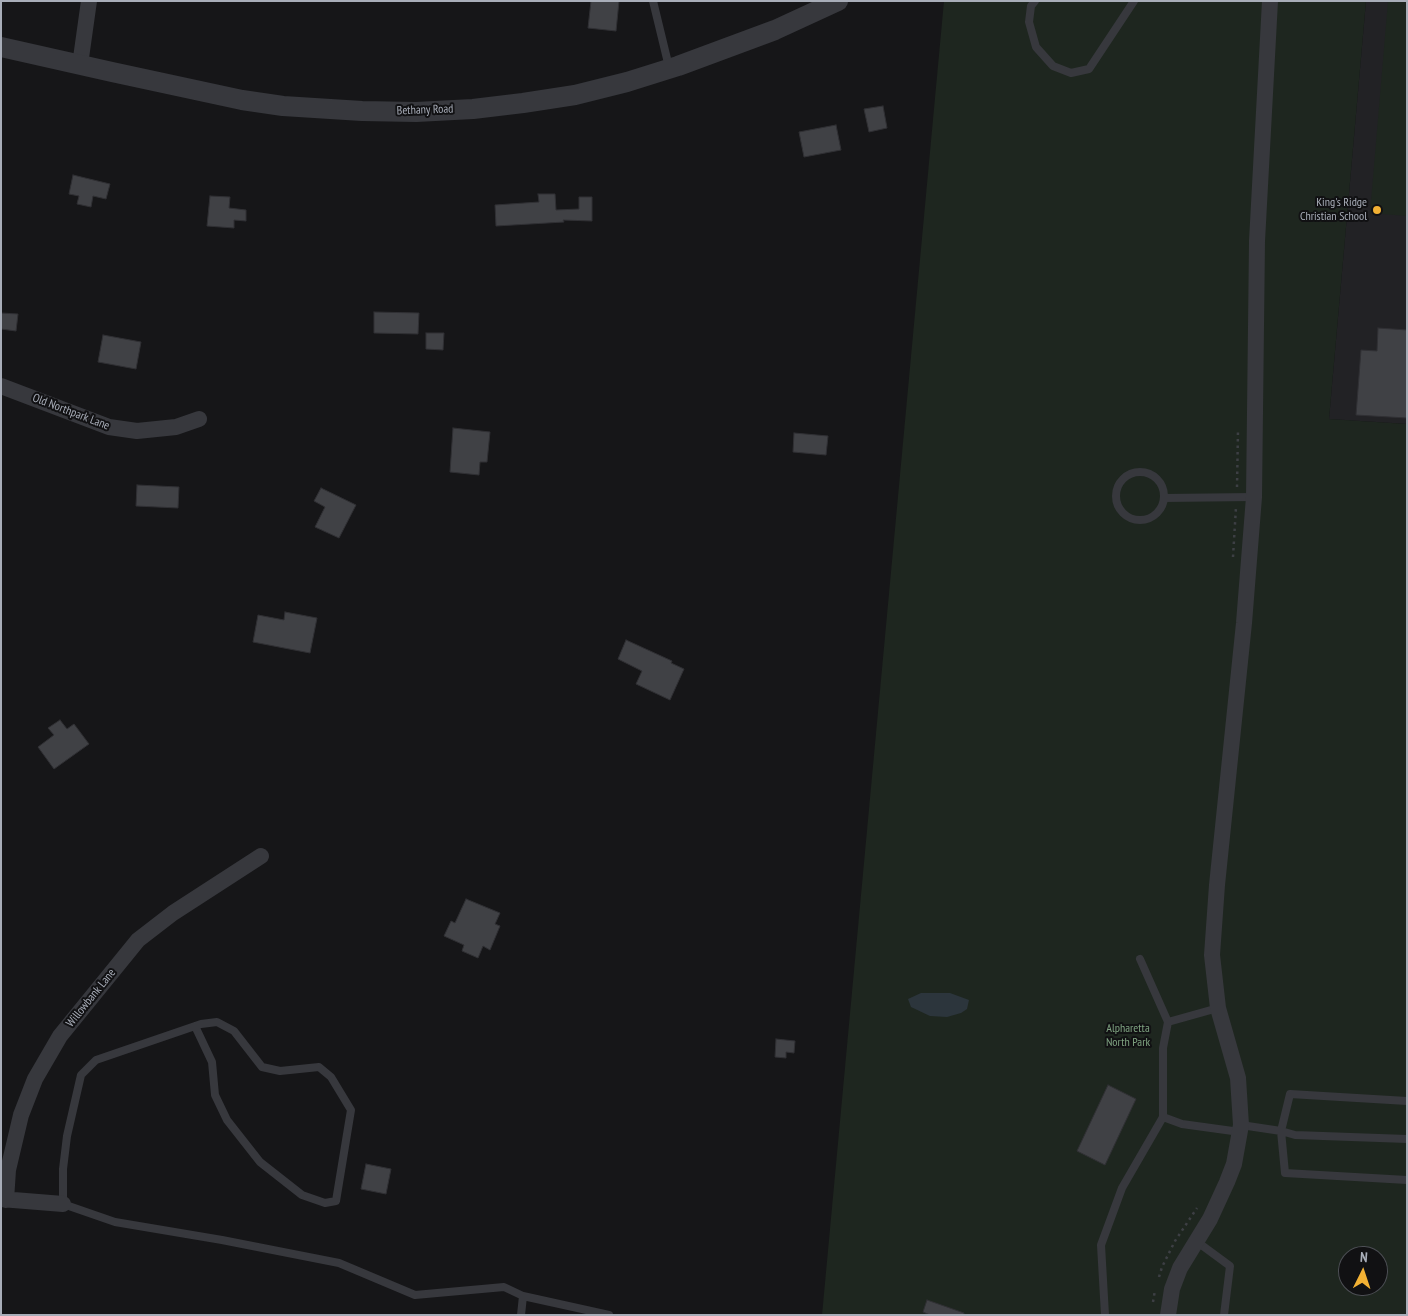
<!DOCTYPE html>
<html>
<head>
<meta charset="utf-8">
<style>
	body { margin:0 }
	#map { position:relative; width:1408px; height:1316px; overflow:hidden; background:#161618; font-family:"PT Sans Narrow",sans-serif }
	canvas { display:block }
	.frame { position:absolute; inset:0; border:2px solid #a8adb8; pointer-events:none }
	.north { position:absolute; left:1338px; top:1246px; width:50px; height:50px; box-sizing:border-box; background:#111113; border:1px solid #4d4f55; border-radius:50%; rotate:4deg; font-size:14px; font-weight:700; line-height:20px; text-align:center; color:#a8adb8 }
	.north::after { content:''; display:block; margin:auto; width:18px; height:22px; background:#f2b134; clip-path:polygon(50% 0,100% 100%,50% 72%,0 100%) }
</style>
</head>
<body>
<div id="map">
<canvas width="1408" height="1316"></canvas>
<div class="frame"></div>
<div class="north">N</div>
</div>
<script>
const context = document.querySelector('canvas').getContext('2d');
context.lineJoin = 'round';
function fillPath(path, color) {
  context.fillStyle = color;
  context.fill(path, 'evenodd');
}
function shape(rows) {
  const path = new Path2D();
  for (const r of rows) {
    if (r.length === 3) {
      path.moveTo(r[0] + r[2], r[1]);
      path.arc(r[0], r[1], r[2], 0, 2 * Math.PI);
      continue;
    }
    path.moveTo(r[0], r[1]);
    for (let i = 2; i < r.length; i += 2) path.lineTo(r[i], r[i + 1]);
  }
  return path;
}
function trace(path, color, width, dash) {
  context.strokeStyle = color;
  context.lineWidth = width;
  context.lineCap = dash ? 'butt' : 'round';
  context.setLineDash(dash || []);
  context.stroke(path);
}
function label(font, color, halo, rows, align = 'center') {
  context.font = font + ' "PT Sans Narrow",sans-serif';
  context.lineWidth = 4;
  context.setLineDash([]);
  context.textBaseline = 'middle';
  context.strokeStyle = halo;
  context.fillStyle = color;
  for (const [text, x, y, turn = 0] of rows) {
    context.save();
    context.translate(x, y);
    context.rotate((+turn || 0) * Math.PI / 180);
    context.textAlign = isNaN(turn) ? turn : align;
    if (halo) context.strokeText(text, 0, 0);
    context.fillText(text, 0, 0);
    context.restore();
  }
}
const built = shape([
	[1366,1,1407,1,1407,424,1329,419]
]);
const green = shape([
	[944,1,1366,1,1329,419,1407,424,1407,1315,822,1315],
	[1348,1256,1378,1256,1378,1286,1348,1286],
	[1388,1,1407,1,1407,216,1370,213]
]);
const water = shape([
	[921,993,950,993,969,1000,967,1009,961,1013,947,1017,930,1016,911,1007,908,999]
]);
const building = shape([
	[591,1,619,1,616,31,588,28,591,1],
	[883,106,887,128,869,132,864,109,883,106],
	[836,125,841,150,804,157,799,132,836,125],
	[73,175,110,184,106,199,93,196,91,207,77,204,79,196,69,194,73,175],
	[538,194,555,194,556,210,579,209,579,197,592,197,592,221,563,220,564,222,496,226,495,205,539,202,538,194],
	[210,196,230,197,229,208,246,210,246,221,234,220,234,228,207,226,210,196],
	[374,312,419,313,418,334,374,333,374,312],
	[1,313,18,314,16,331,1,329,1,313],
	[1378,328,1407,330,1407,418,1356,415,1361,350,1377,351,1378,328],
	[426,333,444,333,443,350,426,349,426,333],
	[103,335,141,342,136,369,98,362,103,335],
	[453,428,490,432,487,462,480,462,479,475,450,472,453,428],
	[794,433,828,436,826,455,793,452,794,433],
	[137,485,179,487,178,508,136,506,137,485],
	[321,488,356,505,339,538,315,527,325,507,314,501,321,488],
	[285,612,317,618,310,653,253,642,258,615,284,620,285,612],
	[626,640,672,661,671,663,684,669,670,700,636,684,642,671,618,659,626,640],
	[60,720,67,729,74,724,89,744,54,769,38,747,54,735,48,728,60,720],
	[466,899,500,913,495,924,500,926,490,950,483,946,478,958,462,951,464,945,444,936,451,921,455,923,466,899],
	[776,1039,795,1041,794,1053,786,1052,786,1058,775,1057,776,1039],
	[1108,1085,1136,1099,1105,1165,1077,1151,1108,1085],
	[366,1164,391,1169,386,1194,361,1189,366,1164],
	[927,1300,964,1313,964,1315,930,1315,923,1312,927,1300]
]);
const path = shape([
	[1237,487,1238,430],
	[1233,557,1236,507],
	[1159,1277,1162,1267,1175,1241,1197,1208],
	[1153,1302,1155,1290]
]);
const service = shape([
	[653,1,669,67],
	[1035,1,1031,6,1029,22,1036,47,1053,66,1071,73,1089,69,1134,1],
	[1140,496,24],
	[1164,498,1254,497],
	[1168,1022,1218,1008],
	[195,1026,212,1062,215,1095,227,1120,260,1162,302,1195,325,1203,336,1201,351,1110,331,1077,319,1067,280,1071,262,1067,234,1031,217,1022,201,1024,96,1060,81,1075,67,1136,63,1169,63,1204,115,1222,222,1240,339,1263,415,1295,504,1287,523,1296,521,1315],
	[1407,1101,1290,1094,1281,1131,1285,1173,1407,1180],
	[1163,1117,1182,1124,1240,1132],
	[1241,1125,1281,1131,1295,1135,1407,1139],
	[1196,1241,1230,1266,1224,1315],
	[523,1296,609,1315],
	[1105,1315,1101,1245,1122,1188,1163,1117,1163,1048,1168,1022,1140,959]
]);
const minor = shape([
	[80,65,89,1],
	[1,386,109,427,137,431,176,427,199,419],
	[1,1199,63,1204],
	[6,1200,8,1170,21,1115,35,1079,60,1036,138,940,173,913,261,856],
	[1168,1315,1172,1289,1180,1268,1210,1219,1227,1182,1234,1164,1241,1125,1238,1078,1218,1008,1212,955,1217,885,1244,623,1254,497,1257,241,1270,1]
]);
const tertiary = shape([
	[1,47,112,72,242,100,283,106,362,111,416,112,473,109,523,103,575,95,627,82,678,66,775,30,838,1]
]);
const markers = [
	[1377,210,5,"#f2b134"]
];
const streetNames = [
	["Bethany Road",425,110,-2],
	["Old Northpark Lane",71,412,21],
	["Willowbank Lane",91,998,-51]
];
const poiNames = [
	["King's Ridge",1367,203],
	["Christian School",1367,217]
];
const parkNames = [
	["Alpharetta",1128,1029],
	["North Park",1128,1043]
];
fillPath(built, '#222225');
fillPath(green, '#1e261f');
fillPath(water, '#2c353c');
fillPath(building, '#404145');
trace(building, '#303034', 1);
trace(path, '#3d3f44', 2.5, [2.5, 4]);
trace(service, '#37383d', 8);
trace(minor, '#37383d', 16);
trace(tertiary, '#37383d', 20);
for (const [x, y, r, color] of markers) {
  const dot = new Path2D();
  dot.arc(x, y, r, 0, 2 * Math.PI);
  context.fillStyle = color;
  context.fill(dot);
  trace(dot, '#111113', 2);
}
label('12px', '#a8adb8', '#111113', streetNames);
label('12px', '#a8adb8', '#111113', poiNames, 'right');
label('12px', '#7fa381', '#111113', parkNames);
</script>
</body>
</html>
